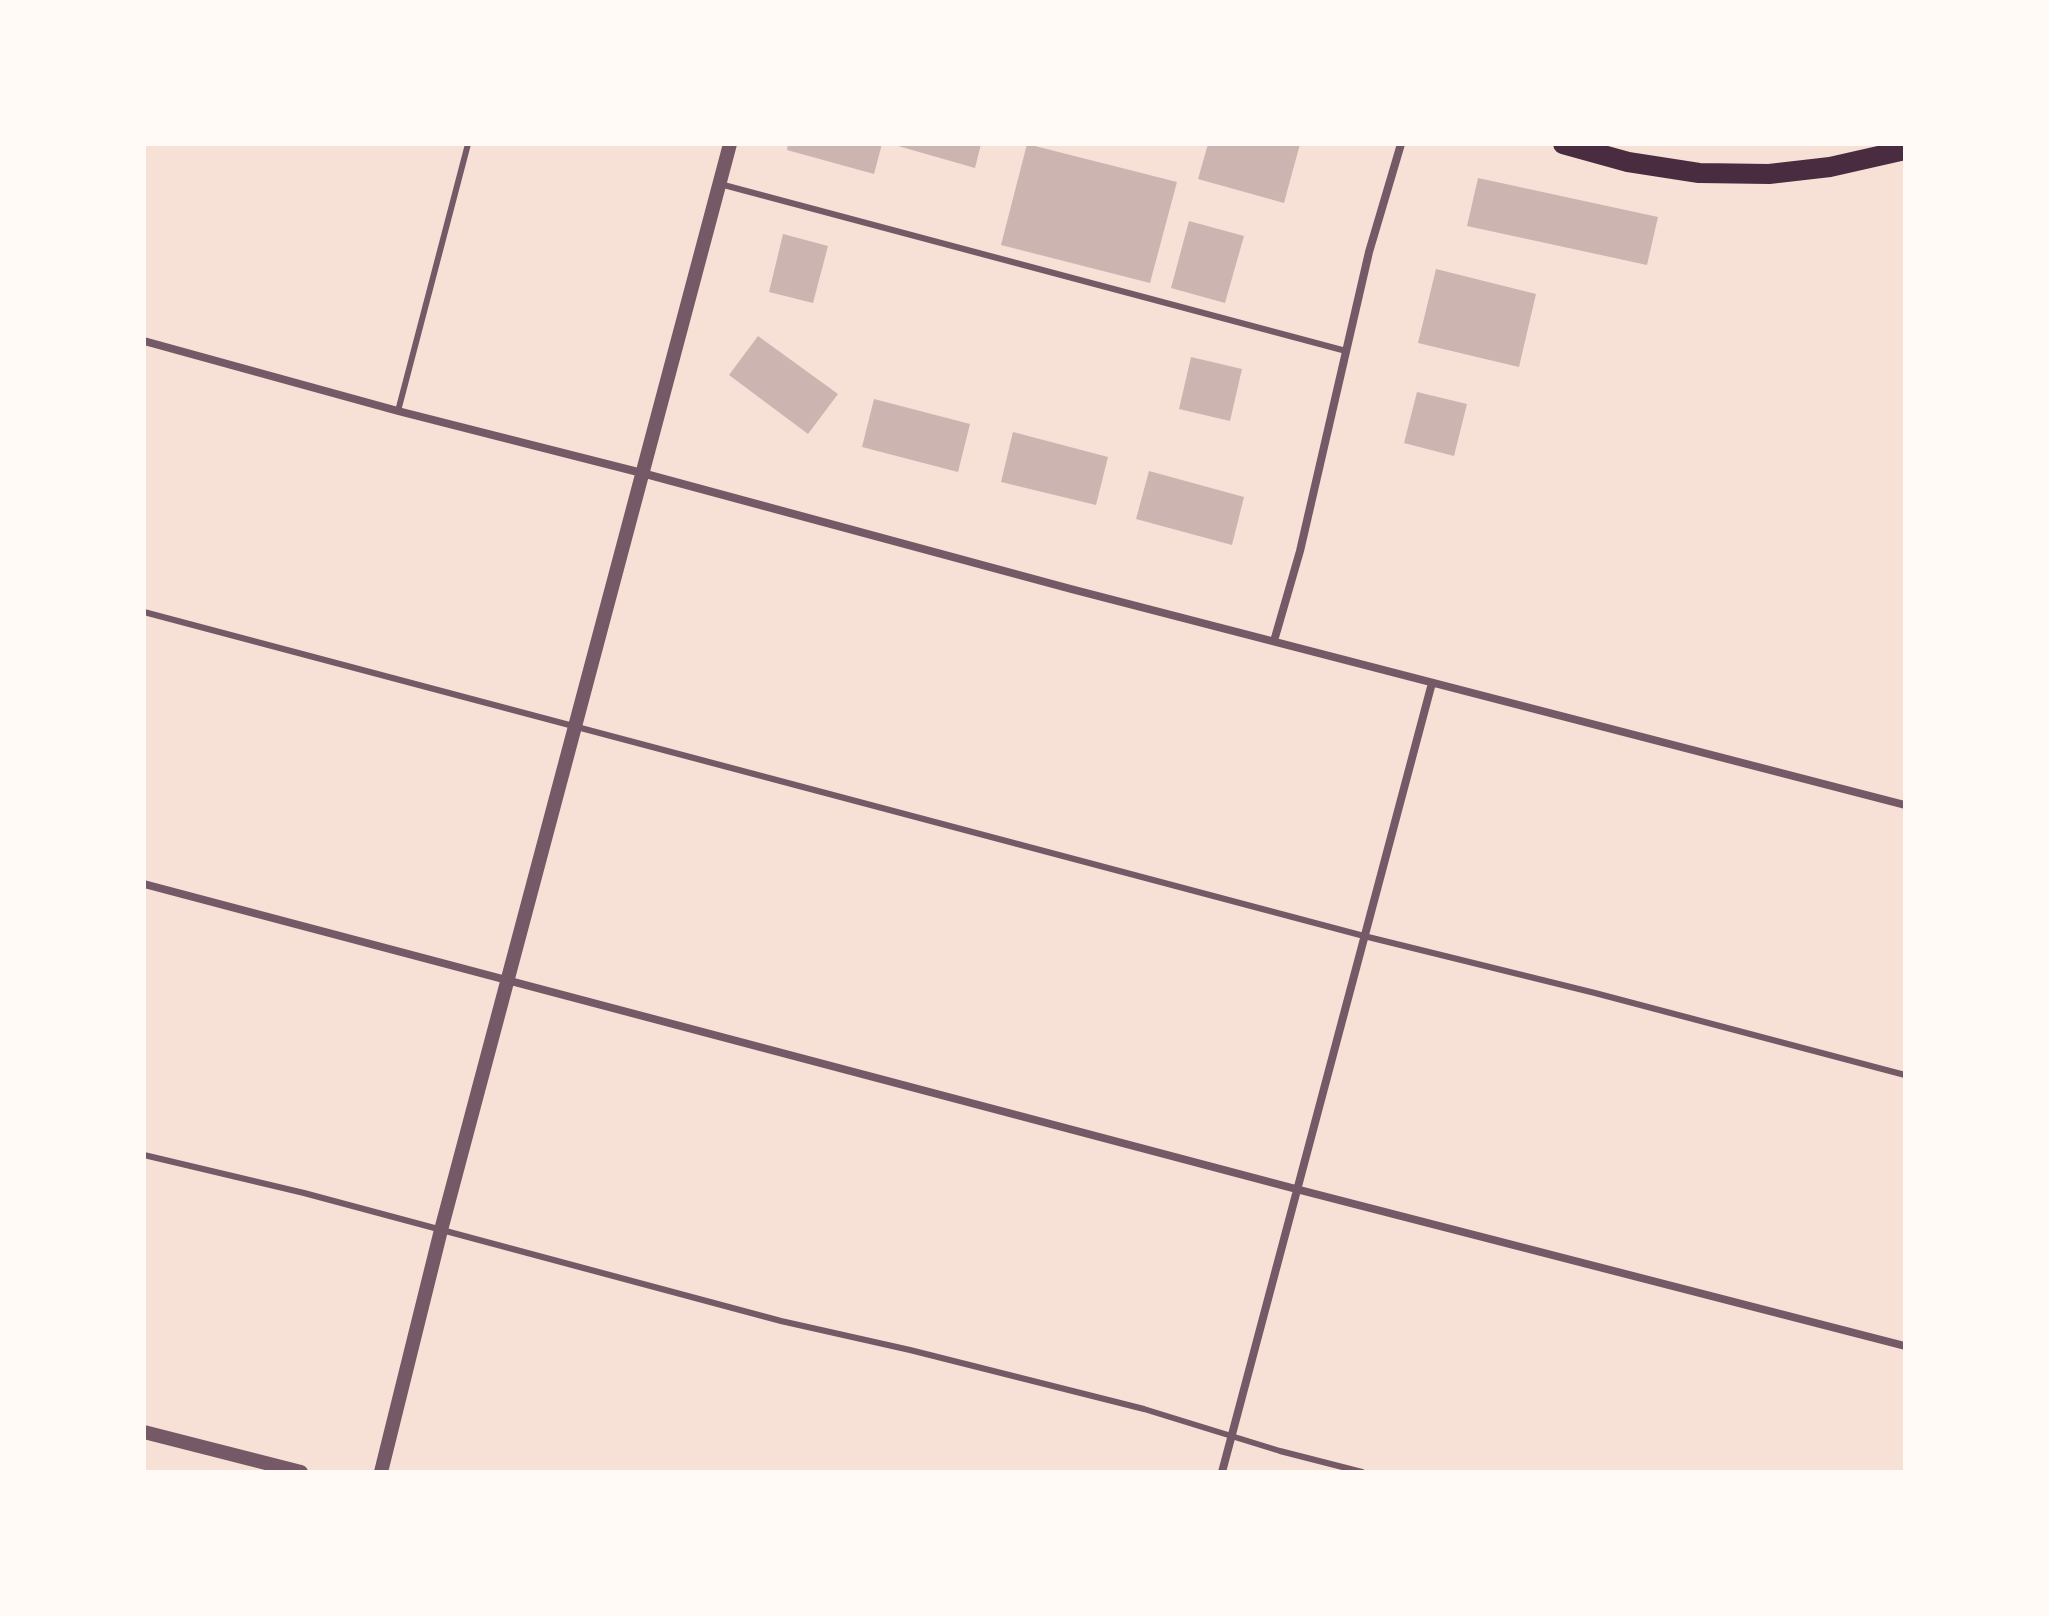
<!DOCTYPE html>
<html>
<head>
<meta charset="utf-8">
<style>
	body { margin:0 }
	#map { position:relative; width:2049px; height:1616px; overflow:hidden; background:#f7e1d7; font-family:"Source Sans 3",sans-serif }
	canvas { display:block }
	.frame { position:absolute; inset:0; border:146px solid #fffaf5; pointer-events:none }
</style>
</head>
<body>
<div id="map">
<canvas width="2049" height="1616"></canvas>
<div class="frame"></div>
</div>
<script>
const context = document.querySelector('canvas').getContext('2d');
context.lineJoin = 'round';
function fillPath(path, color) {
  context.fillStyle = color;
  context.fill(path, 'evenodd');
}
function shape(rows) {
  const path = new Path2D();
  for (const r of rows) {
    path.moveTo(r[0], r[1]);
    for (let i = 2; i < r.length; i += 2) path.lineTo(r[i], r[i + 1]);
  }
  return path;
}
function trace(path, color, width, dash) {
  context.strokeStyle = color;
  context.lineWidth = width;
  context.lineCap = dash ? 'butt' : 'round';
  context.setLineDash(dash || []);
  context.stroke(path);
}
const building = shape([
	[788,144,882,144,874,174,787,150],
	[891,144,981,144,975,168],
	[1027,144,1177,182,1150,283,1001,245],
	[1208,144,1300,144,1284,203,1198,179],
	[1478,178,1658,217,1647,265,1467,226],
	[1189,221,1244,236,1225,303,1171,288],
	[783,234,828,246,813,303,769,292],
	[1436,269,1536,294,1519,367,1418,343],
	[758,336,838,394,808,434,729,375],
	[1191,357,1242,369,1230,421,1179,409],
	[1417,392,1467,404,1454,456,1404,443],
	[874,399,970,424,958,472,862,447],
	[1013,432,1108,457,1096,505,1001,482],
	[1149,471,1244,497,1232,545,1136,519]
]);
const service = shape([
	[720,184,1346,351],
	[398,411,468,144],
	[144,612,1364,936,1595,993,1905,1075],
	[144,1155,304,1193,781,1321,910,1350,1144,1409,1280,1451,1362,1472]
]);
const minor = shape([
	[144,341,398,411,642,473,1071,589,1905,805],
	[1274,641,1300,551,1369,252,1401,144],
	[144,884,1296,1189,1905,1346],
	[1222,1472,1432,683]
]);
const tertiary = shape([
	[144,1432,301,1472],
	[381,1472,441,1230,730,144]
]);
const primary = shape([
	[1563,144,1628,162,1699,173,1769,174,1830,167,1905,150]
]);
fillPath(building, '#ccb4b1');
trace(service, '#755966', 6);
trace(minor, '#755966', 8);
trace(tertiary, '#755966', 14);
trace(primary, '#4a2c40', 20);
</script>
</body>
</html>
